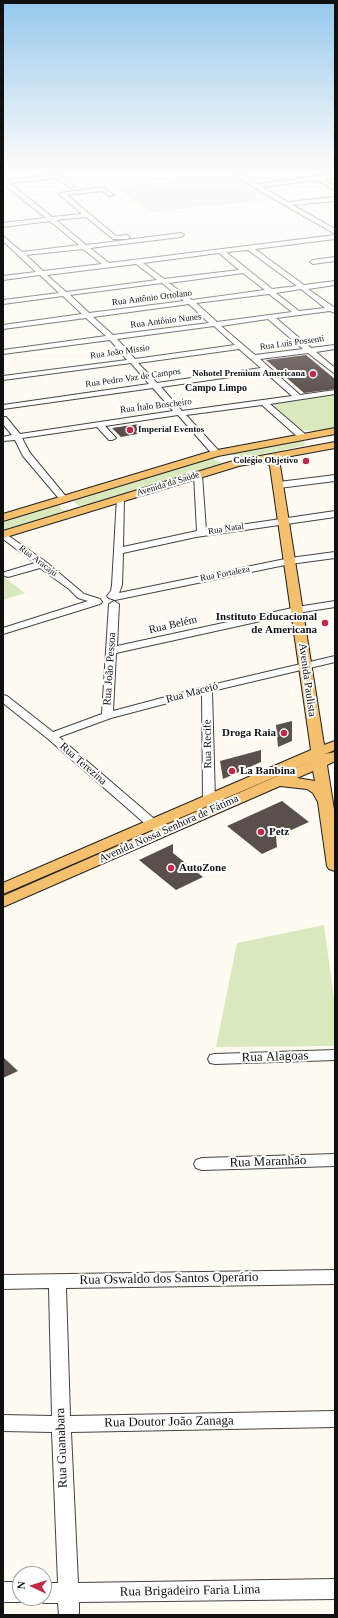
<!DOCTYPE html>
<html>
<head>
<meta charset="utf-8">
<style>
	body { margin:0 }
	#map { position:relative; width:338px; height:1618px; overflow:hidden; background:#fffbf3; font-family:Georgia,serif }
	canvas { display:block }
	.frame { position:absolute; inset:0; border:4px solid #101010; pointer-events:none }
	.north { position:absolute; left:12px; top:1566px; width:40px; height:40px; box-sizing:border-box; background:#fff; border:1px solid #9f9f9f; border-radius:50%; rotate:274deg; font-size:11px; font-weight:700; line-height:16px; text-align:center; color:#101010 }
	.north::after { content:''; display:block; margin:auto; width:14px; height:18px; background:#be2a47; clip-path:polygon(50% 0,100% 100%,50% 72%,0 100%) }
</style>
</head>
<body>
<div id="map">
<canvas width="338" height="1618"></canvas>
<div class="frame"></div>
<div class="north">N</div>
</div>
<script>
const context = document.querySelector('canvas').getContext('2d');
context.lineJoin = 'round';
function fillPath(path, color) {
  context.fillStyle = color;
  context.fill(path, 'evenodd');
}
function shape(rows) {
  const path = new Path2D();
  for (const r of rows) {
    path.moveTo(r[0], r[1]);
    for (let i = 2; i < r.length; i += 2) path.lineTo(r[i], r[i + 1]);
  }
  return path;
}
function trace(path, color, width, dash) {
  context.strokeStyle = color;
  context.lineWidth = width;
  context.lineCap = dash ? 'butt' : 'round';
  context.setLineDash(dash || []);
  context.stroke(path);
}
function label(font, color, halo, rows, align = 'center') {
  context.font = font + ' Georgia,serif';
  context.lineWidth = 4;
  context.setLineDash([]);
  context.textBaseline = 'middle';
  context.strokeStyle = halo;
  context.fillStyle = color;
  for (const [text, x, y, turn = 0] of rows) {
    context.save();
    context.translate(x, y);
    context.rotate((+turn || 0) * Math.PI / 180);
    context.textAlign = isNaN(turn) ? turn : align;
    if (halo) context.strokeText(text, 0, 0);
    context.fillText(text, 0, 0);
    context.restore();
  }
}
const industrial = shape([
	[233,175,247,183,244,185,251,190,258,189,273,199,150,212,116,188]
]);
const green = shape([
	[335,394,335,429,314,431,302,430,274,406,275,403],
	[297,439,304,441,305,444,303,446,242,458,235,457,232,455,233,453],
	[213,457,215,460,223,463,86,506,79,506,74,502,75,500],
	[59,504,61,509,70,511,3,531,3,521],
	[3,576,25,593,3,600],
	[324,925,335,1006,335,1046,216,1047,237,943]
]);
const building = shape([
	[306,355,335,379,335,389,304,393,266,360],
	[139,424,148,432,121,437,112,428],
	[292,721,292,741,278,747,276,725],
	[261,750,261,762,223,779,220,761],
	[282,801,309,822,276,837,277,847,262,854,227,826],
	[173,844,173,853,203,877,176,890,139,860],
	[3,1057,18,1071,3,1078]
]);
const minor = shape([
	[49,172,55,172,76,187,71,188,57,178,10,183,52,217,82,214,60,195,60,193,103,187,114,195,109,196,102,191,67,195,116,236,127,235,130,237,127,239,113,239,86,217,56,220,86,245,181,233,184,235,181,237,90,248,109,263,335,235,335,239,255,249,304,285,335,281,335,285,308,289,335,308,335,313,330,311,276,318,311,348,335,345,335,349,316,352,335,368,335,374,308,353,260,359,300,395,335,390,335,394,270,404,305,434,305,438,299,438,262,405,186,415,219,451,220,453,216,456,213,455,178,415,105,426,116,438,112,440,109,440,97,427,22,438,30,453,68,499,64,502,61,501,23,456,15,440,3,441,3,437,12,435,3,424,3,417,6,417,20,434,173,411,153,388,3,409,3,405,149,384,131,363,3,380,3,376,127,360,110,340,3,354,3,350,106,336,86,318,3,329,3,325,82,314,63,296,3,304,3,300,59,293,40,275,3,280,3,276,36,272,3,241,3,236,22,252,79,245,50,221,3,227,3,223,46,218,3,184,3,178,6,180,53,175,49,172],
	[83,249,102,264,43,271,26,255,83,249],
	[248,250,297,286,272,289,226,252,248,250],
	[219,253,239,270,164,279,143,263,219,253],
	[136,264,157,280,66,292,47,275,136,264],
	[243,273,265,290,192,300,169,283,243,273],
	[162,283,184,301,89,313,70,295,162,283],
	[301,289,325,308,299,311,276,293,301,289],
	[269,294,292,312,217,322,196,303,269,294],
	[189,304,209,323,113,335,93,317,189,304],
	[268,319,303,349,255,355,221,326,268,319],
	[214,326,235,345,135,359,117,339,214,326],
	[239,349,261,368,157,383,138,363,239,349],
	[265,372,292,396,182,411,161,387,265,372],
	[230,172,236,172,257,184,312,177,315,175,318,176,335,174,335,178,323,179,335,186,335,190,316,180,262,187,288,202,335,197,335,201,293,205,335,229,335,234,253,187,230,172],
	[335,257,335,261,313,264,310,262,313,260,335,257],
	[198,472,202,475,206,530,335,511,335,517,196,537,123,553,122,585,119,593,290,558,335,552,335,558,290,564,115,600,109,598,107,596,111,591,112,585,117,497,120,496,124,499,123,547,197,531,194,475,198,472],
	[335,475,335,481,279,488,275,485,279,482,335,475],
	[3,532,46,562,84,594,100,599,102,602,100,604,3,634,3,628,88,601,78,598,69,589,40,568,8,577,5,576,3,574,5,572,35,563,3,539,3,532],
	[114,601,119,604,117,646,297,607,335,601,335,607,297,613,116,653,113,711,207,686,335,656,335,662,212,691,215,800,213,803,209,804,205,803,203,800,202,694,111,718,59,737,166,829,168,832,166,835,162,836,158,835,47,738,3,703,3,695,7,696,53,732,102,714,109,604,114,601],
	[335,1050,335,1060,215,1064,210,1063,208,1059,210,1055,215,1054,335,1050],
	[335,1154,335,1166,202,1170,196,1168,194,1164,196,1160,202,1158,335,1154],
	[335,1270,335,1284,66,1288,70,1416,335,1411,335,1427,71,1432,78,1583,335,1579,335,1599,79,1602,79,1615,59,1615,58,1603,44,1603,37,1600,36,1598,44,1598,44,1583,58,1583,52,1432,3,1431,3,1415,52,1416,49,1288,3,1289,3,1275,335,1270],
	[3,1582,20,1582,20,1598,27,1599,20,1602,3,1602,3,1582]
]);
const major = shape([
	[335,428,335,434,218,456,3,521,3,514,212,451,335,428],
	[335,442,335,448,275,459,280,465,324,745,335,741,335,750,325,754,335,752,335,761,327,765,335,816,335,871,329,869,327,866,318,802,313,793,307,789,280,786,3,907,3,896,312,761,3,894,3,883,311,750,270,466,267,463,262,462,239,466,3,538,3,531,233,461,335,442],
	[313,771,315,781,297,778,313,771]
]);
const markers = [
	[313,374,4,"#be2a47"],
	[130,430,4,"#be2a47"],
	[306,461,4,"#be2a47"],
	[325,623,4,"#be2a47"],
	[284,733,4,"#be2a47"],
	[232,771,4,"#be2a47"],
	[261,832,4,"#be2a47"],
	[171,868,4,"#be2a47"]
];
const farStreetnames = [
	["Rua Antônio Ortolano",152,298,-7],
	["Rua Antônio Nunes",166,321,-7],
	["Rua Luís Possenti",292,343,-8],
	["Rua João Missio",120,352,-8],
	["Rua Pedro Vaz de Campos",133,378,-8],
	["Rua Ítalo Boscheiro",156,406,-7],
	["Avenida da Saúde",168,484,-17],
	["Rua Natal",226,529,-9],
	["Rua Aracajú",38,561,37],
	["Rua Fortaleza",225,574,-11]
];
const farPoinames = [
	["Nohotel Premium Americana",305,374],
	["Imperial Eventos",138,430,"left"],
	["Colégio Objetivo",298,461]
];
const farNeighbourhoodnames = [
	["Campo Limpo",216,388]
];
const poiNames = [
	["Instituto Educacional",317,617,"right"],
	["de Americana",317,630,"right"],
	["Droga Raia",276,733,"right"],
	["La Banbina",240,771],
	["Petz",269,832],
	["AutoZone",179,868]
];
const streetNames = [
	["Rua Belém",173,625,-13],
	["Rua João Pessoa",110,669,-86],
	["Avenida Paulista",307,680,82],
	["Rua Maceió",192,693,-15],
	["Rua Recife",208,744,-91],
	["Rua Terezina",83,764,41],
	["Avenida Nossa Senhora de Fátima",169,829,-24]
];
const nearStreetnames = [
	["Rua Alagoas",275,1057,-2],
	["Rua Maranhão",268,1162,-2],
	["Rua Oswaldo dos Santos Operário",169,1279,-1],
	["Rua Doutor João Zanaga",169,1422,-1],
	["Rua Guanabara",62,1448,-92],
	["Rua Brigadeiro Faria Lima",190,1591,-1]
];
fillPath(industrial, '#ece5ee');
fillPath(green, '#dae9bd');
fillPath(building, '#594f4c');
trace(minor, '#434343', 2);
trace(major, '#212121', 2);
fillPath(minor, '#fff');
fillPath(major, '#f5c06e');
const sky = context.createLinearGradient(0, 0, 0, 398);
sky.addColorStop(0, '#95c8ed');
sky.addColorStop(0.43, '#fffdfa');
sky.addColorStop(1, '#fffdfa00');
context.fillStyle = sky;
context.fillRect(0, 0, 338, 398);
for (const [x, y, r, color] of markers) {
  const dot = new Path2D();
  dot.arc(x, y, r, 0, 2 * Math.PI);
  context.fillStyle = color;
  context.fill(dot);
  trace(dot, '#fff', 1.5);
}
label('9px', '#101010', '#fff', farStreetnames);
label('bold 9px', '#101010', '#fff', farPoinames, 'right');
label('bold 10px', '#101010', '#fff', farNeighbourhoodnames);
label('bold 11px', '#101010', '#fff', poiNames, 'left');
label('11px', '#101010', '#fff', streetNames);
label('13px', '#101010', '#fff', nearStreetnames);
</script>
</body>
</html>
